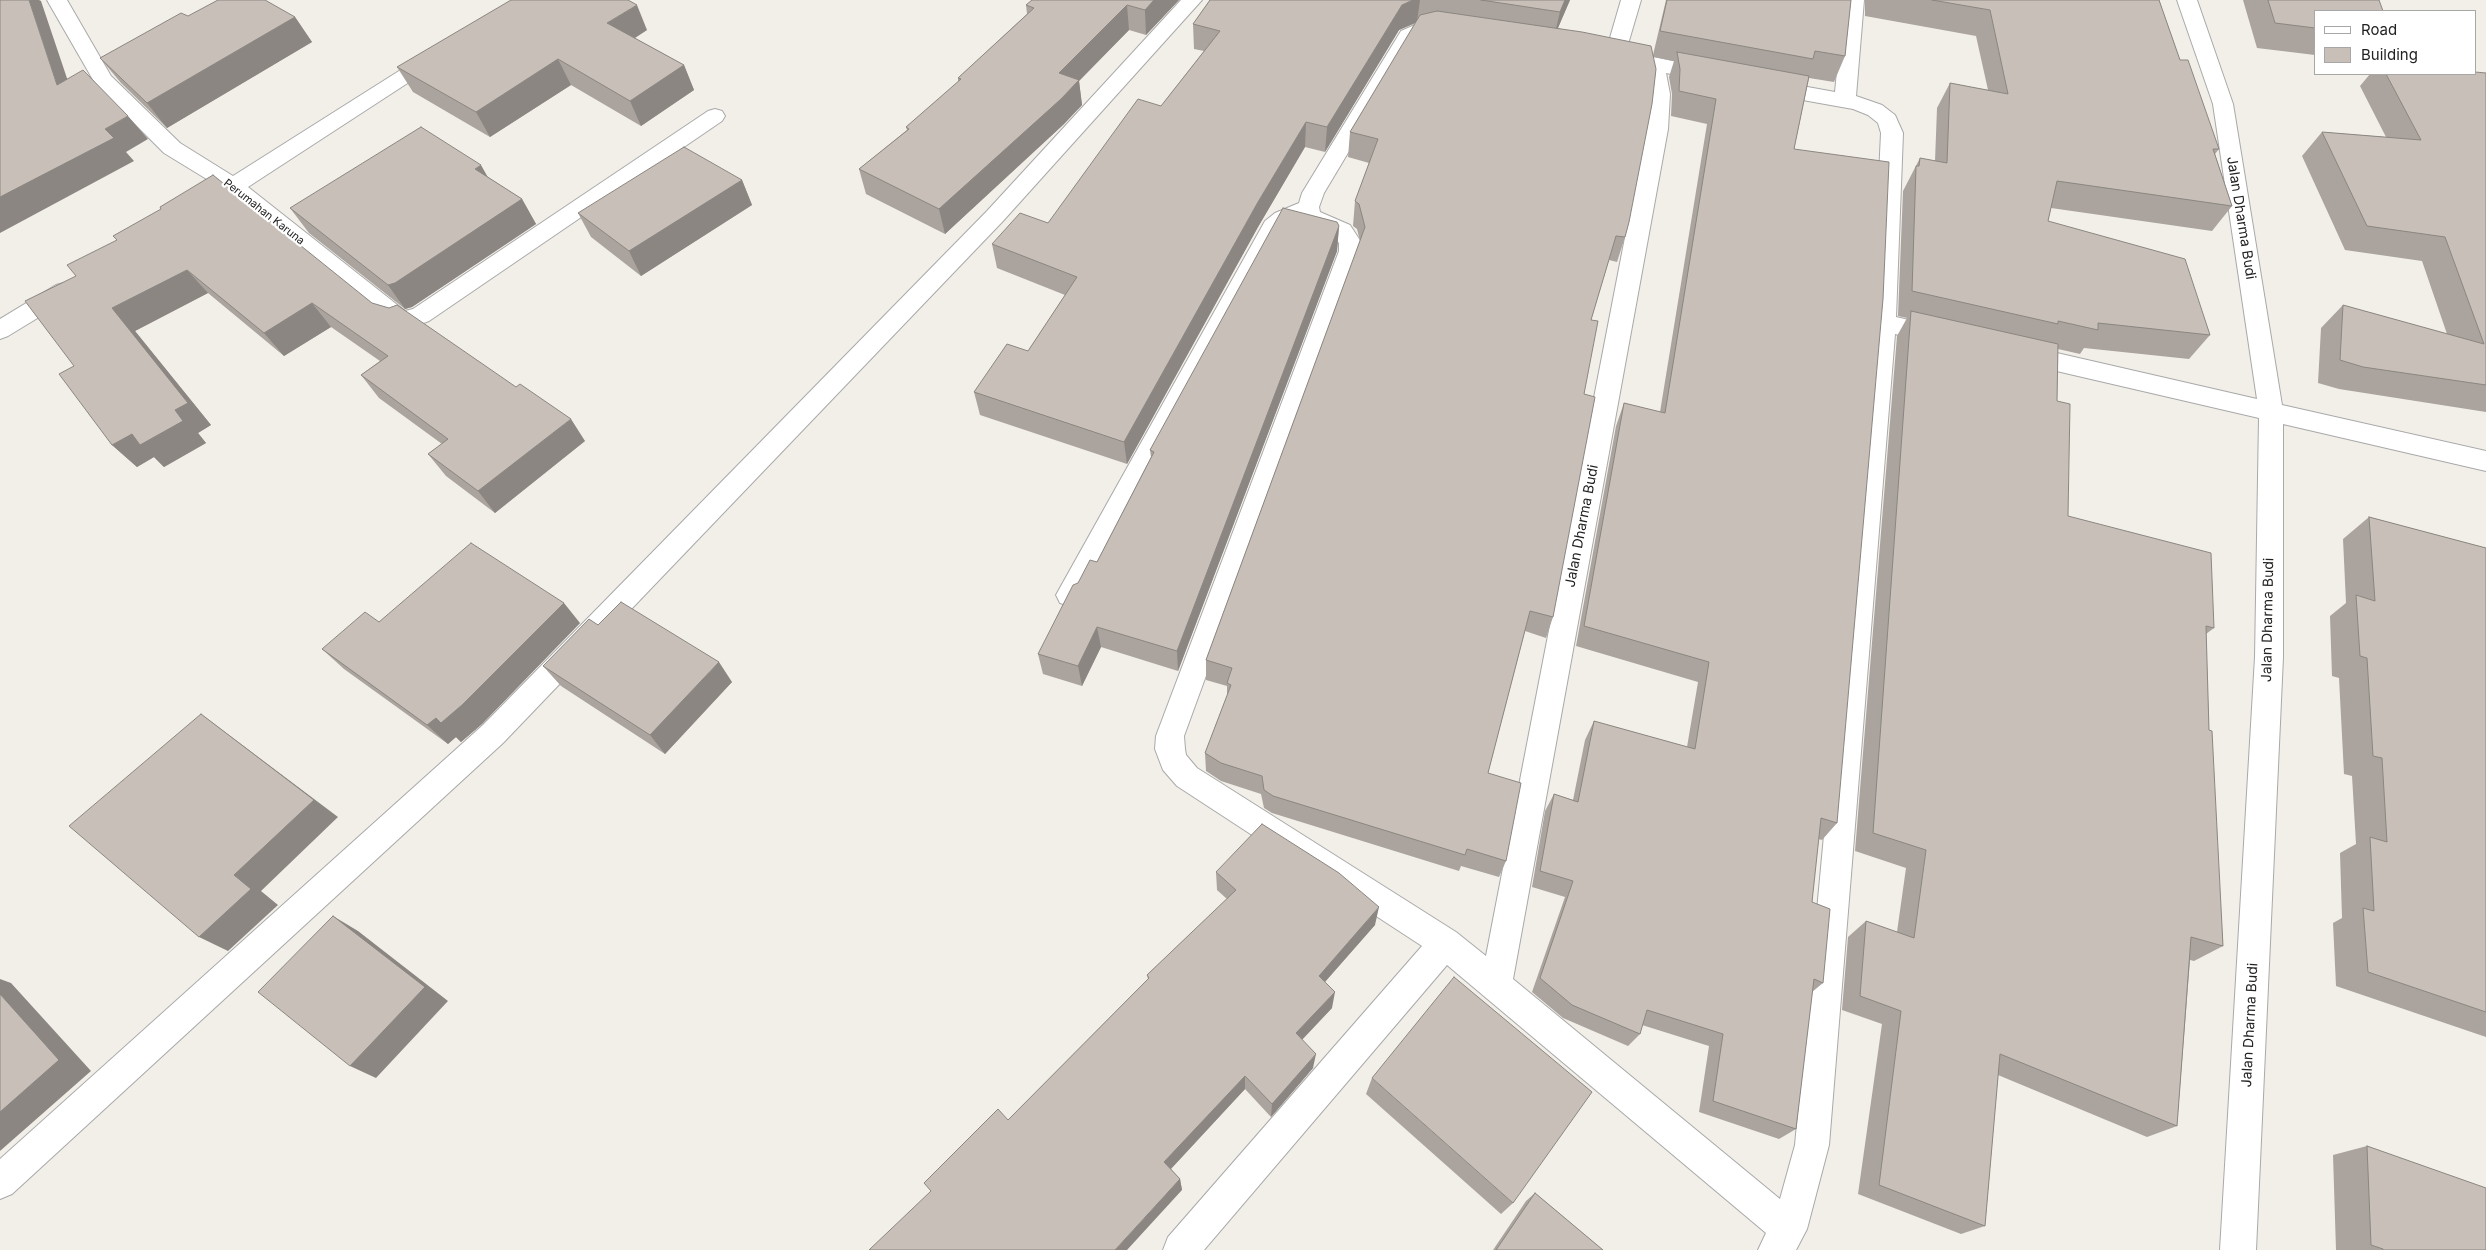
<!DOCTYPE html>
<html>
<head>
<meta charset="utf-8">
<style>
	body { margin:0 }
	#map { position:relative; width:2486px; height:1250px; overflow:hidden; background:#f2efe9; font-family:Inter,sans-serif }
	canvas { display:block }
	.legend { position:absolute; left:2314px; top:10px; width:162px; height:65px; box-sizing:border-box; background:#fff; border:1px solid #a7a7a7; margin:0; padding:6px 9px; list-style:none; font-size:15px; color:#222 }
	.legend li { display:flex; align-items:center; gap:10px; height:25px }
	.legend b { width:25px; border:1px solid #a7a7a7 }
</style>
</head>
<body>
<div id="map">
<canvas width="2486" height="1250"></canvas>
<ul class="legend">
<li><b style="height:6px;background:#fff"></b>Road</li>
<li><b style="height:14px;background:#c7bfb8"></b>Building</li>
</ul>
</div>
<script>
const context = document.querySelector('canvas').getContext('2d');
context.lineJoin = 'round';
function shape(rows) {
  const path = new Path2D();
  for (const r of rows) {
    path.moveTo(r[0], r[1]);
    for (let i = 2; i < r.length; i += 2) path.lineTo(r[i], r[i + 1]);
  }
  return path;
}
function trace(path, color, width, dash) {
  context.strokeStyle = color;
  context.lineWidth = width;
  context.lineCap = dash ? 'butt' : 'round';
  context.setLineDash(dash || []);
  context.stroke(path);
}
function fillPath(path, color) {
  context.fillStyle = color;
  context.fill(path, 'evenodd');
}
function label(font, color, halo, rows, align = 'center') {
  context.font = font + ' Inter,sans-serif';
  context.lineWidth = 4.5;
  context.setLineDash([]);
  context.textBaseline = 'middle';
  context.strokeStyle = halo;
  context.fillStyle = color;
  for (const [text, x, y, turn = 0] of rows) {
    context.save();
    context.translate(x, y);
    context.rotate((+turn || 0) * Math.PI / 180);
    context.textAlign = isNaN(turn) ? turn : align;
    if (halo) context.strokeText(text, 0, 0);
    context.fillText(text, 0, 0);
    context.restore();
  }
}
const minor = shape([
	[47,0,67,0,111,76,180,143,233,176,429,52,436,50,443,52,446,56,443,60,248,187,405,311,413,309,708,111,715,109,722,111,725,116,722,121,429,321,407,329,399,328,391,325,233,197,220,202,212,200,209,195,218,186,164,153,96,85,47,0],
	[1181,0,1202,0,1003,221,503,743,12,1194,0,1199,0,1159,483,725,987,211,1181,0],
	[1621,0,1641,0,1626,51,1714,70,1717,75,1714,80,1707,81,1666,73,1670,94,1668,129,1513,979,1780,1199,1795,1145,1872,323,1881,133,1878,123,1868,115,1853,109,1769,94,1762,92,1759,87,1762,82,1769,80,1835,92,1844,0,1864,0,1856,96,1882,105,1895,115,1903,133,1896,317,1947,329,1951,335,1947,341,1939,344,1895,334,1829,1145,1807,1229,1796,1250,1758,1250,1766,1233,1447,965,1204,1250,1163,1250,1168,1237,1422,946,1177,786,1163,770,1155,749,1156,736,1339,251,1339,243,1334,237,1306,224,1302,219,1281,231,1080,603,1070,606,1060,603,1056,595,1265,221,1275,213,1299,203,1302,193,1401,31,1417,24,1444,22,1451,24,1454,28,1451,32,1421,36,1416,39,1324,193,1319,207,1320,212,1350,225,1361,242,1361,251,1184,736,1185,749,1186,755,1197,768,1456,932,1486,956,1646,129,1650,94,1645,68,1608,59,1605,55,1621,0],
	[2177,0,2197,0,2233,104,2282,405,2486,451,2486,471,2283,424,2283,657,2256,1250,2220,1250,2255,657,2259,418,2022,363,2014,360,2010,354,2014,348,2022,345,2257,399,2213,104,2177,0],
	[64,283,72,285,76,291,72,297,8,336,0,339,0,319,56,285,64,283]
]);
const wall = shape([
	[1032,0,1179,0,1146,35,1129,30,1079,81,1082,105,1064,124,945,234,866,194,859,169,907,130,906,127,958,82,958,78,1027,14,1026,5],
	[1210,0,1570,0,1558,28,1653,55,1666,0,1851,0,1845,56,1834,82,1809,78,1794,149,1837,823,1822,840,1818,839,1812,902,1823,983,1812,992,1796,1129,1779,1139,1699,1112,1709,1046,1642,1025,1640,1034,1628,1046,1563,1018,1532,992,1565,897,1532,887,1545,811,1554,794,1573,800,1585,740,1594,721,1687,747,1698,682,1576,646,1616,426,1624,403,1660,412,1707,124,1671,116,1672,94,1669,77,1674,61,1653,57,1625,237,1617,262,1609,260,1591,320,1584,394,1553,617,1546,638,1525,631,1488,773,1506,861,1499,877,1461,866,1459,871,1272,813,1264,808,1261,794,1221,781,1206,771,1205,753,1227,696,1227,686,1206,680,1206,660,1360,241,1357,229,1353,226,1355,201,1369,163,1348,157,1350,132,1416,23,1399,30,1325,152,1305,147,1258,227,1127,464,980,415,974,392,1028,351,1065,295,997,268,992,244,1048,223,1161,106,1204,51,1194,49,1193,24],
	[1865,0,2159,0,2180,60,2219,149,2215,154,2232,206,2212,231,2051,208,2048,221,2210,335,2189,359,2084,348,2080,354,2058,349,2057,401,2068,516,2214,628,2206,634,2209,730,2223,946,2194,961,2190,960,2177,1126,2147,1137,1998,1075,1985,1226,1961,1234,1858,1194,1882,1024,1842,1010,1848,937,1866,921,1897,932,1906,868,1855,851,1897,336,1907,318,1898,316,1903,191,1920,158,1935,161,1937,108,1950,83,1988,90,1976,36,1865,16],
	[2243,0,2379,0,2315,11,2315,55,2257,48],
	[188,16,295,17,312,42,167,128,121,83,100,58],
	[647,30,635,38,684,65,694,90,641,126,571,85,490,137,413,92,397,67],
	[2486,73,2486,412,2339,389,2318,383,2321,328,2343,305,2447,334,2422,261,2345,250,2302,156,2322,132,2386,137,2360,86,2370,74],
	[488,177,522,199,536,224,412,307,405,309,309,233,290,208],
	[742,180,752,205,641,276,591,237,578,213],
	[1339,226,1337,251,1178,671,1101,647,1082,686,1043,674,1038,654,1078,583,1097,562,1151,457,1150,450],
	[117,240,372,303,585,441,495,513,446,476,428,454,442,444,379,398,361,375,380,361,331,327,284,356,208,293,135,331,211,425,198,433,206,443,164,467,154,457,137,467,112,445,74,366,76,276],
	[2369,517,2486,548,2486,1037,2336,986,2333,923,2342,918,2340,853,2356,844,2352,776,2344,774,2339,678,2332,676,2330,616,2346,603,2343,539],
	[379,622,580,623,482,724,461,742,456,737,448,744,344,669,322,649],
	[598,625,732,682,665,754,561,686,543,666],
	[1216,872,1375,925,1325,982,1332,1008,1302,1040,1313,1068,1271,1117,1245,1089,1171,1169,1180,1179,1182,1190,1008,1120,1148,979,1147,975,1227,899,1217,890],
	[1372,1078,1513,1203,1501,1214,1366,1094],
	[2367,1146,2486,1250,2336,1250,2333,1155],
	[1535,1193,1603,1250,1493,1250,1526,1201]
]);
const shadedWall = shape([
	[29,0,39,0,41,1,77,108,57,85],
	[1154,0,1179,0,1146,35,1145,10],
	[1413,0,1420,0,1417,22,1399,30,1325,152,1327,127,1402,5],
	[1565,0,1570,0,1554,37,1560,12],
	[637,5,647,30,619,48,607,23],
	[1127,5,1129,30,1079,81,1082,105,1064,124,945,234,939,209,1059,73],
	[295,17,312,42,167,128,147,103],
	[558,59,571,85,490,137,476,112],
	[684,65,694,90,641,126,630,101],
	[128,116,148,139,126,152,134,161,0,233,0,197,105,129],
	[1306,122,1305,147,1258,227,1127,464,1124,442,1258,202],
	[481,165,495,190,475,169],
	[742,180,752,205,641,276,629,251],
	[522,199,536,224,412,307,405,309,388,285],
	[1339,226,1337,251,1178,671,1177,651],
	[187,270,208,293,135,331,211,425,198,433,206,443,164,467,154,457,137,467,112,445,175,410,112,308],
	[312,303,331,327,284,356,264,333],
	[571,419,585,441,495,513,478,491],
	[564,603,580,623,482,724,461,742,456,737,448,744,427,725],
	[1097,627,1101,647,1082,686,1078,666],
	[719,662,732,682,665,754,650,735],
	[201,714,338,817,261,891,278,905,228,951,199,937,234,875],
	[1379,907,1375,925,1316,992,1319,976],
	[333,916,358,931,448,1001,376,1078,350,1066],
	[0,979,11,983,91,1071,0,1151],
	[1335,992,1332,1008,1294,1048,1296,1033],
	[1316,1054,1313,1068,1271,1117,1272,1104],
	[1245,1076,1245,1089,1167,1173,1164,1162],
	[1180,1179,1182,1190,1127,1250,1115,1250]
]);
const building = shape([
	[0,0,29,0,57,85,83,70,128,116,105,129,114,138,0,197,0,0],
	[218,0,265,0,295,17,147,103,100,58,181,13,188,16,218,0],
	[511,0,628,0,637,5,607,23,684,65,630,101,558,59,476,112,397,67,511,0],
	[1032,0,1154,0,1145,10,1127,5,1059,73,1079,80,1061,99,939,209,859,169,909,129,906,127,961,79,958,78,1034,8,1026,5,1032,0],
	[1210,0,1413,0,1402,5,1327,127,1306,122,1258,202,1124,442,974,392,1007,344,1028,351,1077,277,992,244,1020,213,1048,223,1138,99,1161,106,1220,31,1193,24,1210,0],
	[1481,0,1565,0,1560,12,1481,0],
	[1667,0,1851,0,1845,56,1815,51,1813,59,1660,31,1667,0],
	[1932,0,2159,0,2180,60,2188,60,2219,149,2213,149,2232,206,2057,181,2048,221,2185,259,2210,335,2098,323,2098,330,2058,321,2058,324,1912,291,1916,166,1919,166,1920,158,1947,163,1950,83,2008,94,1990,10,1932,0],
	[2268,0,2379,0,2383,11,2315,11,2315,28,2275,23,2268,0],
	[1437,11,1582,32,1651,46,1656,69,1652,104,1629,222,1625,237,1616,236,1591,320,1598,321,1584,394,1595,397,1553,617,1530,611,1488,773,1521,783,1506,861,1467,849,1465,855,1273,796,1264,790,1262,776,1221,763,1205,753,1231,685,1227,683,1232,668,1206,660,1365,227,1359,204,1355,201,1378,139,1350,132,1420,15,1437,11],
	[1677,52,1809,76,1794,149,1889,162,1883,299,1837,823,1821,818,1812,902,1830,909,1823,983,1814,979,1796,1129,1713,1101,1723,1034,1647,1010,1640,1034,1572,1005,1540,978,1573,881,1540,871,1554,794,1578,802,1594,721,1695,749,1709,662,1584,626,1624,403,1665,413,1716,99,1679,91,1680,69,1677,52],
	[2475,72,2486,73,2486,385,2363,367,2340,360,2343,305,2484,344,2445,237,2367,226,2322,132,2421,140,2386,74,2475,74,2475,72],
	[421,127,481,165,475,169,522,199,395,283,388,285,290,208,421,127],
	[684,147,742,180,629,251,578,213,684,147],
	[213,175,372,303,389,308,397,305,516,387,520,384,571,419,478,491,428,454,448,439,361,375,388,356,312,303,264,333,187,270,112,308,188,403,175,410,183,421,140,445,132,434,112,445,59,374,74,366,25,301,76,276,67,265,117,240,113,236,161,209,160,207,213,175],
	[1283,208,1337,222,1339,226,1177,651,1097,627,1078,666,1038,654,1073,585,1078,583,1090,560,1097,562,1154,452,1150,450,1283,208],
	[1911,311,2058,344,2057,401,2070,404,2068,516,2211,553,2214,628,2206,626,2209,730,2212,731,2223,946,2191,937,2177,1126,2000,1054,1985,1226,1879,1185,1901,1011,1860,996,1866,921,1914,938,1926,850,1873,833,1911,311],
	[2369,517,2486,548,2486,1012,2368,972,2363,908,2374,911,2370,837,2387,842,2382,758,2373,756,2367,658,2360,656,2356,595,2375,601,2369,517],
	[471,543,564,603,462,705,441,723,436,718,427,725,322,649,365,612,379,622,471,543],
	[621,602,719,662,650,735,543,666,589,619,598,625,621,602],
	[201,714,314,800,234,875,251,889,199,937,69,826,201,714],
	[1262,824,1339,873,1379,907,1319,976,1335,992,1296,1033,1316,1054,1272,1104,1245,1076,1164,1162,1180,1179,1115,1250,869,1250,931,1191,924,1183,998,1109,1008,1120,1149,978,1147,975,1236,890,1216,872,1262,824],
	[333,916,425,987,350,1066,258,992,333,916],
	[1454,977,1592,1092,1513,1203,1372,1078,1454,977],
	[0,994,59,1060,0,1112,0,994],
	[2367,1146,2486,1188,2486,1250,2383,1250,2383,1249,2371,1245,2367,1146],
	[1535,1193,1603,1250,1496,1250,1535,1193]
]);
const farStreetnames = [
	["Perumahan Karuna",264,212,38]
];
const streetNames = [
	["Jalan Dharma Budi",2241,218,81],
	["Jalan Dharma Budi",1582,526,-79],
	["Jalan Dharma Budi",2268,620,-89],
	["Jalan Dharma Budi",2250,1025,-87]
];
trace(minor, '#a9a9a9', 2);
fillPath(minor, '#fff');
fillPath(wall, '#aba49e');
fillPath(shadedWall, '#8b8681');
fillPath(building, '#c7bfb8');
trace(building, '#8b8681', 1);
label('11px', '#222', '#fff', farStreetnames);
label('14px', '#222', '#fff', streetNames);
</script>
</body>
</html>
